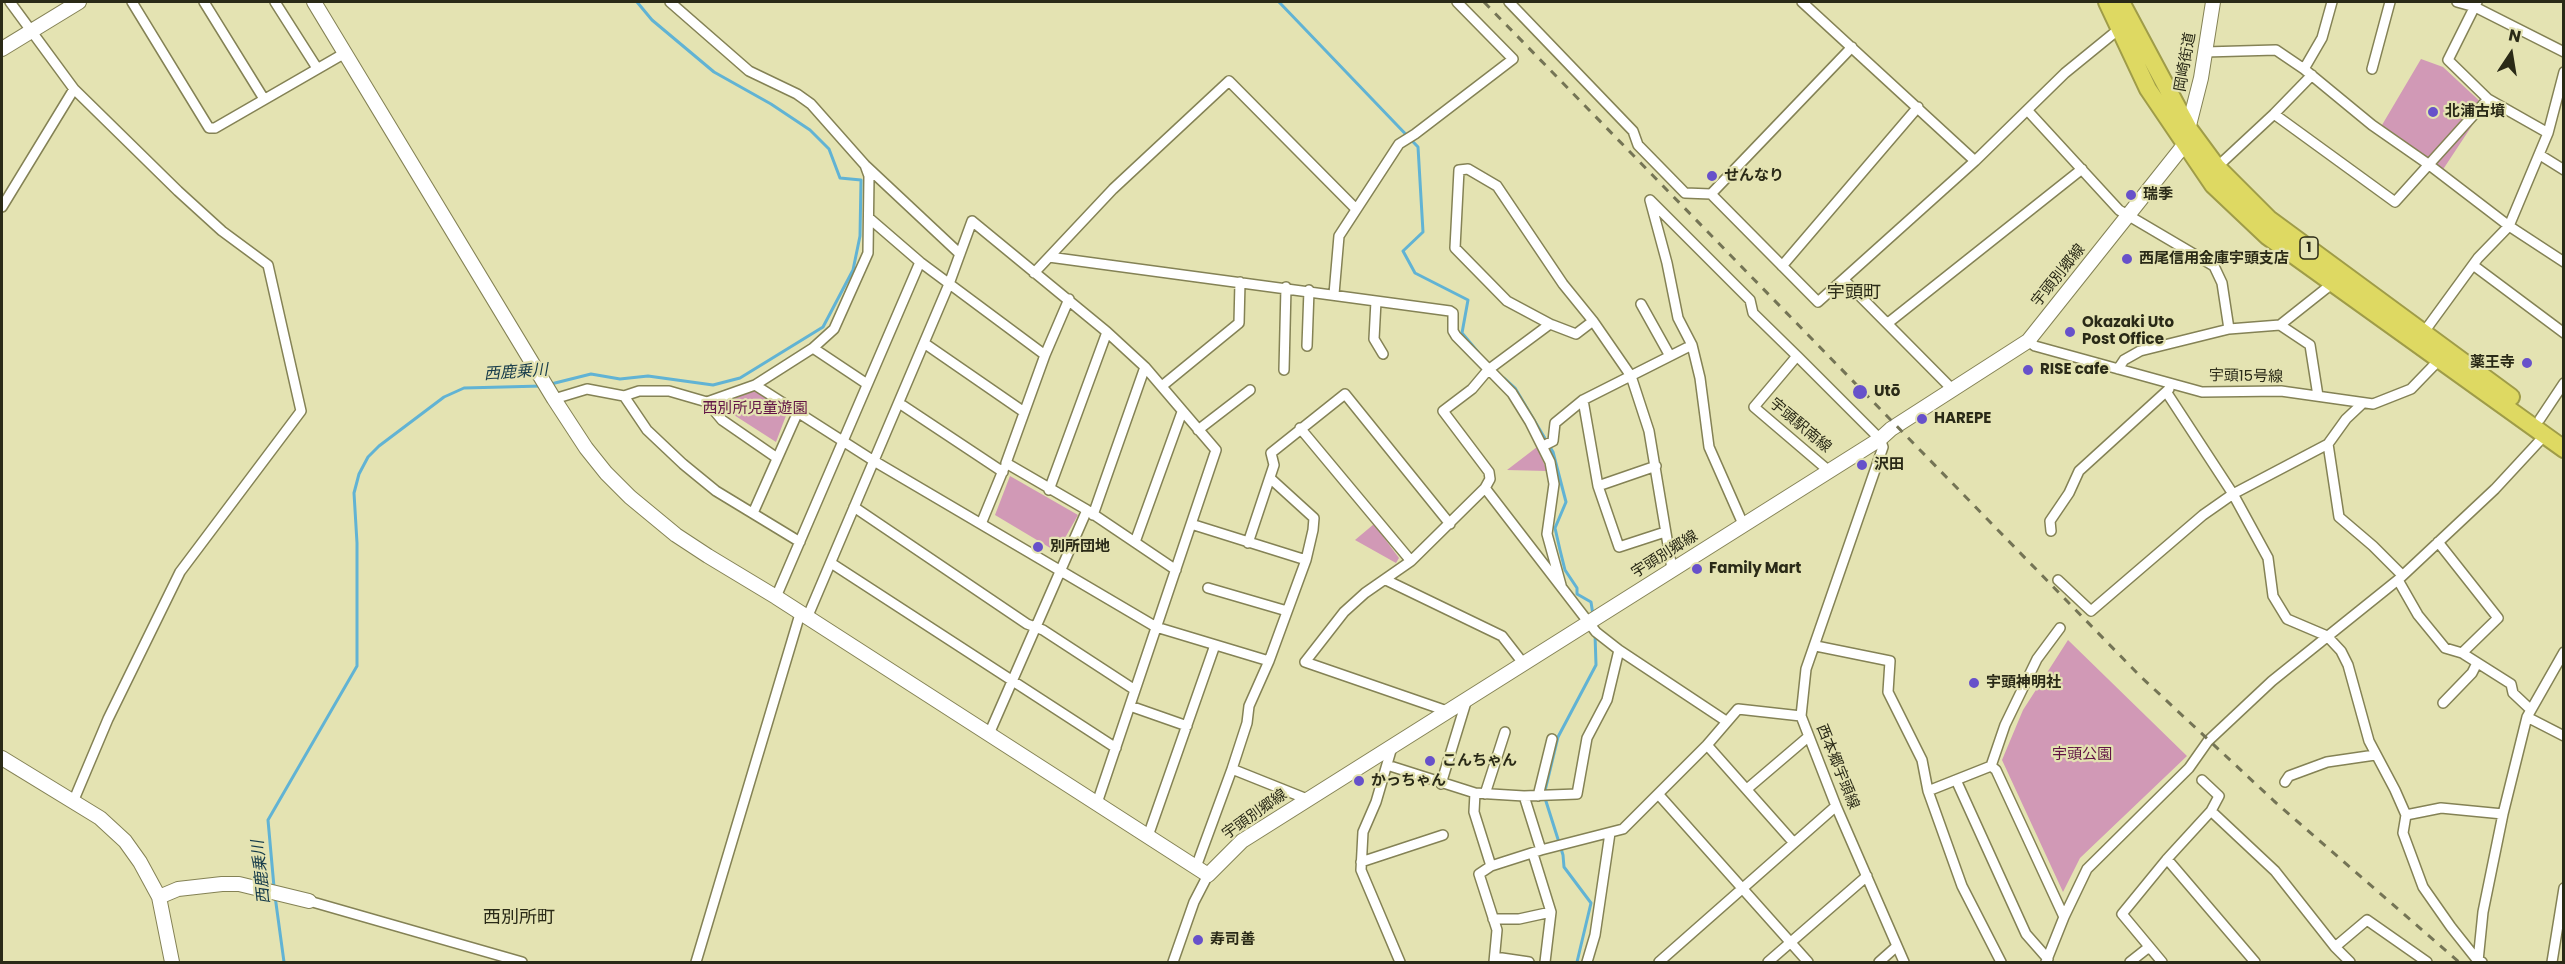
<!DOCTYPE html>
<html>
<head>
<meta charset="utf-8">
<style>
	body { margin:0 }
	#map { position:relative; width:2565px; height:964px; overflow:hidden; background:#e4e3b2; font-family:Poppins,sans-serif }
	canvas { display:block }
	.frame { position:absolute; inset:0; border:3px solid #2a2a17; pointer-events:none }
	.north { position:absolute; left:2481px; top:24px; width:60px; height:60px; -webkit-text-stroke:4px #e4e3b2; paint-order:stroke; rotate:12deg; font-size:16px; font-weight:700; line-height:24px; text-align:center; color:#2a2a17 }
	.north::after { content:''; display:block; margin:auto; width:21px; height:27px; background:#2a2a17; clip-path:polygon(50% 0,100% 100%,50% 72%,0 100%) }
</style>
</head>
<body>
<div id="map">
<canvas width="2565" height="964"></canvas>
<div class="frame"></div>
<div class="north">N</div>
</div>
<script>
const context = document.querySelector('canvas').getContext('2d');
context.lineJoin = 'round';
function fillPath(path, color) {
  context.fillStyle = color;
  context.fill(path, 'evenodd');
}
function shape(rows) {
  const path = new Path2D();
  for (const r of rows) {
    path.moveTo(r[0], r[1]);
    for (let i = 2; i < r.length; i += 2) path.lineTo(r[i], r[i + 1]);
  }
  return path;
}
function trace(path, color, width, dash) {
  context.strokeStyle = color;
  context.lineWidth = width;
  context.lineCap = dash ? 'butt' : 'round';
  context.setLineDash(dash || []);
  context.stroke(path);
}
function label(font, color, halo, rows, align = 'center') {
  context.font = font + ' Poppins,"Noto Sans JP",sans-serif';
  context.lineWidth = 4.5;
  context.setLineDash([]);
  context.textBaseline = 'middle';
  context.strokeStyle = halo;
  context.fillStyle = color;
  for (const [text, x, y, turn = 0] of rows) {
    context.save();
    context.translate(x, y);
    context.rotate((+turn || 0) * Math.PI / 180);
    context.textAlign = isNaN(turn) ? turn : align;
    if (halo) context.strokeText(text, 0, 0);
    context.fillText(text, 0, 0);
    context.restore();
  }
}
const green = shape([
	[2421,59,2443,67,2485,106,2442,171,2382,125],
	[752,387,787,413,776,442,734,415,721,402],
	[1537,447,1547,471,1507,470],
	[1010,476,1078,515,1057,552,995,515],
	[1374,524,1399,558,1396,563,1355,540],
	[2068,640,2187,756,2080,858,2063,892,2002,760,2023,710]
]);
const stream = shape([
	[1279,2,1418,147,1423,232,1403,251,1415,273,1468,300,1462,333,1478,352],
	[1504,378,1515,388,1553,452,1566,502,1555,528,1560,550,1565,570,1577,588,1577,594,1591,602,1593,615],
	[551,384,591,374,620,379,648,376,713,385,740,378,823,327,853,270,860,236,861,180,840,178,829,149,810,130,771,104,714,72,652,20,637,2],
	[274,887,268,820,357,666,357,543,354,493,359,474,368,457,379,446,444,397,464,388,542,386],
	[275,896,284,962],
	[1577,962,1591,903,1564,867,1563,855,1544,795,1558,737,1596,665,1595,634]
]);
const street = shape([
	[10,2,74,89,178,191,222,231,268,265,301,411,180,572,108,719,73,802],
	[132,2,209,128,215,128,345,53],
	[204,2,264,99],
	[275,2,317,68],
	[670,2,749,71,797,94,811,104,865,165,960,254],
	[1509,2,1633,131,1638,145,1685,193,1711,194,1818,302,1975,161,2065,73,2119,29],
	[1802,2,1975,161],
	[2457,2,2475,7,2564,52],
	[2477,2,2448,60,2488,99],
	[2205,52,2276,50,2304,69,2372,125,2428,164,2509,226,2564,262],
	[2304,69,2322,38,2332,2],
	[2372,69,2390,2],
	[2028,111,2119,210,2214,266,2222,283,2229,329],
	[2274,114,2395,202,2488,99,2548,133],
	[2540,155,2564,170],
	[2217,167,2274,114,2312,75],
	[1711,194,1852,47],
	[2,207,74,89],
	[869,218,920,262,1045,355],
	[1049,257,1450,311,1453,313,1453,331,1456,336,1512,393,1530,422,1550,462,1554,484,1547,534,1561,585],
	[2473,265,2564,333],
	[1782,266,1918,107],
	[1034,273,1113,189,1229,81,1356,209],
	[1844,280,1953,390],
	[1334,294,1339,236,1399,144,1415,134,1513,59,1457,2],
	[1069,299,1045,355,1006,463,1087,510,1176,570],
	[1376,301,1374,339,1383,354],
	[1641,304,1670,356],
	[1593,321,1576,334,1550,324,1507,301,1455,248,1459,170,1468,169,1497,186,1563,284,1593,321,1631,376,1649,431,1672,569],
	[1888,323,2082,169],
	[2280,325,2333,283],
	[2424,332,2478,258,2509,226,2548,133,2564,72],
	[2028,341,2035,346,2202,392,2281,391,2373,404,2411,389,2439,360],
	[924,343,1024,412],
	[1692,345,1678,318,1667,263,1650,200,1750,300,1753,313,1797,356],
	[1307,346,1309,290],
	[813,348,867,384],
	[2118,369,2124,360,2140,351,2229,329,2280,325,2310,345,2318,396],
	[1284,370,1286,287],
	[755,385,874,461,1156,627,1269,661],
	[1162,386,1239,323,1240,282],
	[2167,393,2233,494,2268,558,2273,596,2287,619,2327,636,2341,651,2348,665,2369,741,2395,790,2406,815,2403,833,2423,887,2451,927,2478,961,2482,962],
	[624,396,647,430,683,464,716,491,800,542],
	[554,399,587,389,624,396,639,391,669,391,707,402,755,385,813,348,834,329,868,253,869,176,865,165],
	[1583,400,1598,486,1619,547,1665,532],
	[707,402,722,420,777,458],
	[899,403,1003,472],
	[2540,419,2564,383],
	[1300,428,1411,561],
	[1198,430,1250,390],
	[2328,444,2339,517,2373,546,2402,575],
	[1543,446,1553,441,1555,423,1583,400,1692,345,1700,378,1709,447,1743,524],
	[1829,471,1754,407,1797,356,1880,439,1883,447,1806,669,1801,716,1836,806,1904,962],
	[1598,486,1656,466],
	[1485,488,1596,632,1619,650,1726,721],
	[1049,490,1107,332],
	[854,507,1027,624,1043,630,1135,690],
	[753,513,797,414],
	[1093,515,1145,367],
	[981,524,1004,468],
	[1191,524,1306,560],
	[2051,531,2050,521,2069,493,2079,471,2169,389],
	[1135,542,1182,412],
	[2438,542,2498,618,2462,653],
	[1248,543,1274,465,1271,453,1345,394,1450,524],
	[831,563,1116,748],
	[1386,580,1502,636,1523,663],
	[2058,580,2091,611,2203,515,2233,494,2328,444,2346,419,2363,403],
	[2398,580,2418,615,2445,648,2462,653,2511,684,2513,693,2530,709],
	[1208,588,1287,611],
	[776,597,920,262],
	[807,618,949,284,972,221,1107,332,1145,367,1216,450,1097,803],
	[1816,646,1890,661,1888,692,1922,760,1928,791,1962,886,2001,962],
	[2443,703,2472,673,2477,663],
	[1130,706,1187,726],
	[1447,711,1305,662,1344,612,1365,593,1411,561,1485,488,1490,479,1489,472,1443,411,1472,389,1488,370,1550,324],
	[2527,717,2564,736],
	[989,734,1087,510],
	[1707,745,1794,843],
	[1392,747,1376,802,1363,832,1361,870,1400,962],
	[1387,765,1475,793,1524,796,1577,794,1587,738,1607,700,1619,650],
	[1991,766,1996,770,2064,917],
	[1991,766,2005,725,2037,659,2060,628],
	[1232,769,1307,799],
	[1956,780,2026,934,2048,959],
	[2202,780,2219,796,2211,811],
	[2285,782,2289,776,2327,762,2375,755],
	[1441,784,1467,699],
	[1747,789,1808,737],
	[1928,791,1991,766],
	[1475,793,1474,812,1491,866],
	[1485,794,1505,732],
	[1659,795,1808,962],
	[1524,796,1541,850],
	[1538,796,1552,739],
	[2406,815,2441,808,2503,814],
	[1148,836,1215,645],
	[1533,854,1551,912,1545,962],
	[2167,859,2255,962],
	[1361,862,1443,835],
	[1196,867,1232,769,1247,723,1249,706,1269,661,1306,560,1313,530,1314,518,1270,478],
	[309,901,522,962],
	[1493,919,1519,919,1551,912],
	[2335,947,2367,920,2427,962],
	[1495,957,1529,962],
	[2478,961,2483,912,2503,814,2527,717,2564,652],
	[696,962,800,614],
	[1173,962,1194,902,1208,875],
	[1494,962,1497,930,1479,874,1491,866,1541,850,1623,829,1707,745,1738,709,1801,716],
	[1587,962,1595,935,1610,833],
	[1659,962,1836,806],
	[1768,962,1867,876],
	[1879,962,1897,946],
	[2046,962,2064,917,2087,869,2189,768,2208,741,2272,681,2399,579,2495,489,2545,435],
	[2130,962,2149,947],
	[2162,962,2122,914,2167,859,2211,811,2275,871,2335,947,2350,962],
	[2552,962,2564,888]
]);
const secondary = shape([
	[314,2,554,399,586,448,606,473,630,497,676,535,708,556,776,597,1208,875,1242,841,1880,439,1891,429,2028,341,2184,145,2201,78,2213,2],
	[2,49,79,2],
	[2,758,100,818,125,841,140,862,159,897,172,962],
	[159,897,178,889,222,884,239,884,309,901]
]);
const highway = shape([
	[2107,2,2148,89,2213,185,2267,236,2564,449],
	[2121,2,2189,129,2217,167,2269,219,2511,397]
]);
const rail = shape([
	[1484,2,2139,675,2274,801,2459,962]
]);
const markers = [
	[2433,112,6,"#6751ca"],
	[1712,176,6,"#6751ca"],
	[2131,195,6,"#6751ca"],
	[2127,259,6,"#6751ca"],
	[2070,332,6,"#6751ca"],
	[2527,363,6,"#6751ca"],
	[2028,370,6,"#6751ca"],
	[1860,392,8,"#6751ca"],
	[1922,419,6,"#6751ca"],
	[1862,465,6,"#6751ca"],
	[1038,547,6,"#6751ca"],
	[1697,569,6,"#6751ca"],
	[1974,683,6,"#6751ca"],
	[1430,761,6,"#6751ca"],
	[1359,781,6,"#6751ca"],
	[1198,940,6,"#6751ca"]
];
const shields = [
	[2309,248,18]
];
const shieldNames = [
	["1",2309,248]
];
const streetNames = [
	["岡崎街道",2186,62,-80],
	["宇頭別郷線",2059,276,-51],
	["宇頭15号線",2246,377,1],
	["宇頭駅南線",1800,426,40],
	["宇頭別郷線",1665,555,-32],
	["西本郷宇頭線",1837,767,68],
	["宇頭別郷線",1255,815,-35]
];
const poiNames = [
	["北浦古墳",2445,112],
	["せんなり",1724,176],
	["瑞季",2143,195],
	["西尾信用金庫宇頭支店",2139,259],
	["Okazaki Uto",2082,323],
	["Post Office",2082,340],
	["薬王寺",2515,363,"right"],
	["RISE cafe",2040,370],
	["Utō",1874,392],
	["HAREPE",1934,419],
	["沢田",1874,465],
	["別所団地",1050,547],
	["Family Mart",1709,569],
	["宇頭神明社",1986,683],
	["こんちゃん",1442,761],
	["かっちゃん",1371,781],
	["寿司善",1210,940]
];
const parkNames = [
	["西別所児童遊園",755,409],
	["宇頭公園",2082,755]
];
const waterNames = [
	["西鹿乗川",516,373,-4],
	["西鹿乗川",262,872,-96]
];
const quarterNames = [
	["宇頭町",1854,293],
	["西別所町",519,918]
];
fillPath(green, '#d199b6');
trace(stream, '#61b3d4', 3);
trace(street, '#848255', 12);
trace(secondary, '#848255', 16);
trace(highway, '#9f9c48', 20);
trace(street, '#fff', 9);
trace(secondary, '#fff', 14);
trace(highway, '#ded962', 16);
trace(rail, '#747455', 3, [8, 8]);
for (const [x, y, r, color] of markers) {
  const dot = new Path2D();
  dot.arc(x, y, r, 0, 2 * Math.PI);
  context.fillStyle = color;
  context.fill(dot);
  trace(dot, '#e4e3b2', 2);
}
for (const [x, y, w] of shields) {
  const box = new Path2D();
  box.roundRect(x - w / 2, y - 11, w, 22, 4.5);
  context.fillStyle = '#e4e3b2';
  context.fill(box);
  trace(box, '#2a2a17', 1.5);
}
label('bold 14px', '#2a2a17', null, shieldNames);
label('15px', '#2a2a17', '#e4e3b2', streetNames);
label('bold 15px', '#2a2a17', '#e4e3b2', poiNames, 'left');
label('15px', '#621445', '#e4e3b2', parkNames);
label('italic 16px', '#163b4a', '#e4e3b2', waterNames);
label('18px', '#2a2a17', '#e4e3b2', quarterNames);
</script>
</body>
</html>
